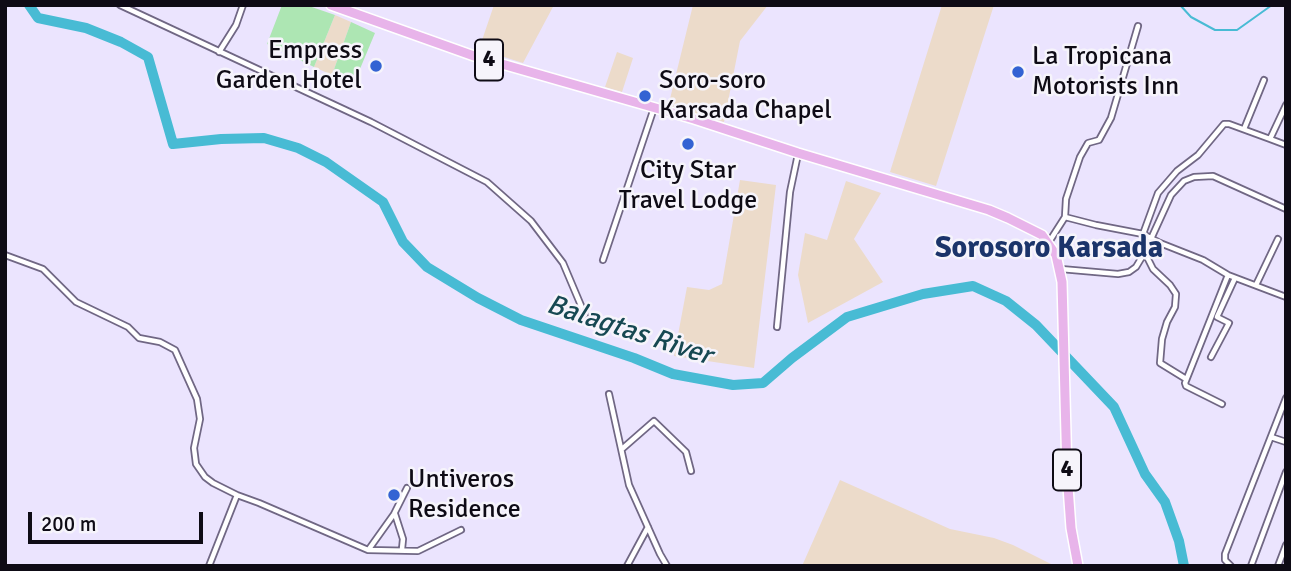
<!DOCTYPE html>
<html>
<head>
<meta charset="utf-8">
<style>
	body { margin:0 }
	#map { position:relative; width:1291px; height:571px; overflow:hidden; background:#ebe4fe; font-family:Signika,sans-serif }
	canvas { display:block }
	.frame { position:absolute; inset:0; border:7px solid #0e0b15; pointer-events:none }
	.scale { position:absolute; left:28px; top:512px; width:175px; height:32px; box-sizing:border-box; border:4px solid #0e0b15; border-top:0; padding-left:9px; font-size:21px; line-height:24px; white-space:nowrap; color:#0e0b15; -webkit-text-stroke:5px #f6f4fb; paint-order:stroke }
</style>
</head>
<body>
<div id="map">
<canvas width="1291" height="571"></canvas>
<div class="frame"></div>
<div class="scale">200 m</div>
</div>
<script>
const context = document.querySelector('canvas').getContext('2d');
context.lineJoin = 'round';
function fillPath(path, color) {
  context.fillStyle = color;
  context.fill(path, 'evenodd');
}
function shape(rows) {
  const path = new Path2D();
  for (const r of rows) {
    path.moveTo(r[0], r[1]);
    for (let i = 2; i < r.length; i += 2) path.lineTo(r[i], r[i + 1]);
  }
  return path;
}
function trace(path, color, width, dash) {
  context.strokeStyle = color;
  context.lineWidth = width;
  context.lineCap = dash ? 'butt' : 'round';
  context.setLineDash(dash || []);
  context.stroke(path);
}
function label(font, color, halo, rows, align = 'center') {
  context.font = font + ' Signika,sans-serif';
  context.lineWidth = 5;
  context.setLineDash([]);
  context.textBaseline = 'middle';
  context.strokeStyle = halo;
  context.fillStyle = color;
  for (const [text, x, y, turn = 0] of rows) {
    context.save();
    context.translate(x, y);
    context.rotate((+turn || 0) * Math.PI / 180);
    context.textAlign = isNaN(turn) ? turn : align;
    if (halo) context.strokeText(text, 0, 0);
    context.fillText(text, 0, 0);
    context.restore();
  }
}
const industrial = shape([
	[494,5,554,5,523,63,479,49],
	[693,5,768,5,740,41,724,122,668,107],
	[942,5,994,5,936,186,890,172],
	[335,15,351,22,332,75,314,67],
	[617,52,633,58,622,92,605,87],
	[740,180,776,185,754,368,674,356,687,287,709,290,722,284],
	[846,181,881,193,854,239,883,282,808,323,798,275,805,233,827,240],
	[840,480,950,529,994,538,1013,545,1055,566,802,566]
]);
const green = shape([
	[282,5,306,5,335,15,314,67,267,44],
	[351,22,375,33,352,88,332,75]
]);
const stream = shape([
	[1180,5,1191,17,1215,30,1237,30,1272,5]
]);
const river = shape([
	[29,5,38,18,86,28,121,42,148,57,173,144,221,139,264,138,298,148,326,162,383,202,403,242,427,267,478,298,521,320,634,358,673,374,733,385,763,383,792,358,847,317,923,294,973,286,1006,301,1036,325,1114,407,1145,474,1165,502,1179,541,1184,566]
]);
const street = shape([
	[120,5,371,122,487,182,531,221,563,263,585,315],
	[219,52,236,25,243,5],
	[1244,129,1264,80],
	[1270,139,1286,145],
	[1065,217,1096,225,1143,234,1160,243,1203,260,1228,275,1286,297],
	[1143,234,1158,193,1177,171,1198,155,1224,124,1229,124,1270,139,1286,105],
	[1049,242,1065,217,1066,199,1080,157,1088,143,1099,140,1111,118,1138,26],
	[1145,253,1153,269,1170,285,1176,294,1175,307,1167,322,1162,339,1160,363,1186,379],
	[5,255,43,269,76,302,128,327,139,338,160,342,175,350,197,399,200,419,194,448,196,464,205,477,213,483,237,495,259,503,368,550,418,551,461,530],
	[603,260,654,108],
	[1061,269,1118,274,1129,272,1136,267,1145,252,1171,195,1184,181,1194,177,1213,176,1286,209],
	[1256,285,1278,239],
	[777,327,790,192,798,154],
	[1211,357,1229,323,1217,317,1235,278],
	[609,394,629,485,660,554,667,566],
	[1222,404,1186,386,1185,383,1228,275],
	[1271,437,1286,442],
	[622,449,654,421,686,452,691,471],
	[395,514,403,539,402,549],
	[369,549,394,514,407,488],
	[209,566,237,495],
	[627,566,648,527],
	[1231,566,1225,560,1225,554,1286,398],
	[1251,566,1286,472],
	[1278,566,1286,545]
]);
const highway = shape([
	[331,5,474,56,694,119,798,153,989,210,1008,218,1042,235,1056,255,1062,282,1067,473,1071,528,1078,566]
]);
const markers = [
	[376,66,7,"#3363d3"],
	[1018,72,7,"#3363d3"],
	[645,96,7,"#3363d3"],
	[688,144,7,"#3363d3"],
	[394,495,7,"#3363d3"]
];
const shields = [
	[489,60,28],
	[1067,470,28]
];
const shieldNames = [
	["4",489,60],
	["4",1067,470]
];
const poiNames = [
	["Empress",362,51,"right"],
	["Garden Hotel",362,81,"right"],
	["La Tropicana",1032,57],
	["Motorists Inn",1032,87],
	["Soro-soro",659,81],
	["Karsada Chapel",659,111],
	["City Star",688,171,"center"],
	["Travel Lodge",688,201,"center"],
	["Untiveros",408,480],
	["Residence",408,510]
];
const waterNames = [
	["Balagtas River",629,331,18]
];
const quarterNames = [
	["Sorosoro Karsada",1049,249]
];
fillPath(industrial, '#ecdbca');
fillPath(green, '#ade6b3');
trace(stream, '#48bbd4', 2);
trace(river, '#48bbd4', 10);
trace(street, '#706784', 8);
trace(highway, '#fff', 12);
trace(street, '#fff', 4.5);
trace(highway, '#e8b4ea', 9);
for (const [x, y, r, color] of markers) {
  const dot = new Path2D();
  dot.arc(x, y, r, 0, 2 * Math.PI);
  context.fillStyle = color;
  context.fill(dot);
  trace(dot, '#f6f4fb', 2.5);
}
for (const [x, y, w] of shields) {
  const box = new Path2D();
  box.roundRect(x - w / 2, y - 20.5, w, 41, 5);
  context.fillStyle = '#f6f4fb';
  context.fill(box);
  trace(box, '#0e0b15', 2);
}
label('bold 24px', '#0e0b15', null, shieldNames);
label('26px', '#0e0b15', '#f6f4fb', poiNames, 'left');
label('italic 28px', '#164852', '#f6f4fb', waterNames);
label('bold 30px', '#1b346a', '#f6f4fb', quarterNames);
</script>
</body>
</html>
